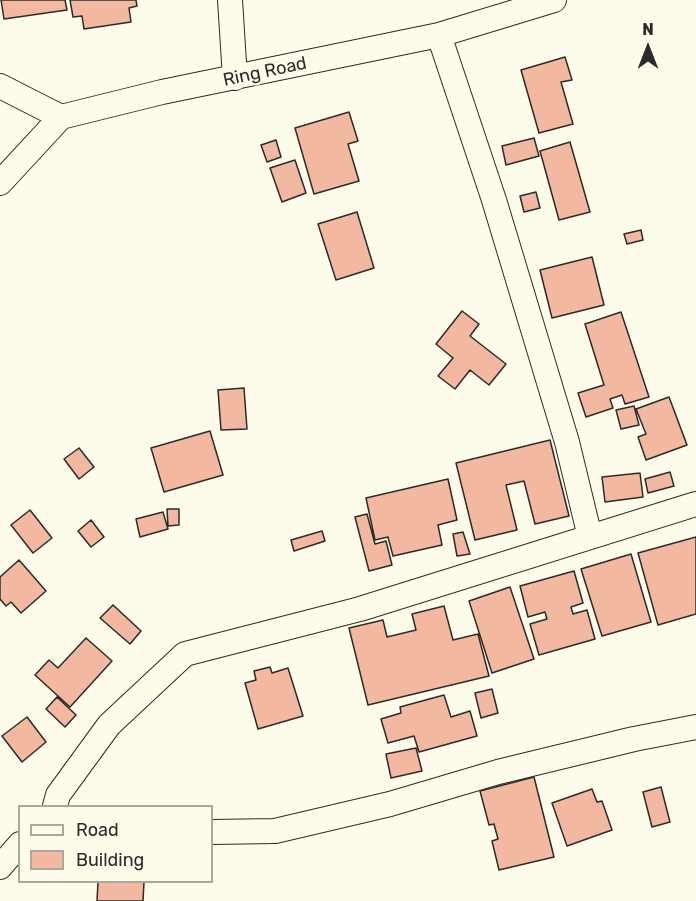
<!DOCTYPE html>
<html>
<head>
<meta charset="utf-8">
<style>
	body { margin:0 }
	#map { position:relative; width:696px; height:901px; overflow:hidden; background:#fdfbea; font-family:Rubik,sans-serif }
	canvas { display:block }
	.legend { position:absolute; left:18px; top:805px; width:195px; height:78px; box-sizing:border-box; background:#fdfbea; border:2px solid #a9a89e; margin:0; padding:8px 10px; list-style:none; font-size:18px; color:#2b2b2b }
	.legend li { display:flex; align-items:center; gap:12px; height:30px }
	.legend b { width:30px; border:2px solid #a9a89e }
	.north { position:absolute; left:618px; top:18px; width:60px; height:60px; -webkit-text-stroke:4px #fdfbea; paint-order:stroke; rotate:0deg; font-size:16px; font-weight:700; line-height:24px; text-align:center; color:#2b2b2b }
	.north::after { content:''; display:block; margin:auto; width:21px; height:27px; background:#2b2b2b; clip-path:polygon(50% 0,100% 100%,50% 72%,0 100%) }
</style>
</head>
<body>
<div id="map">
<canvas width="696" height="901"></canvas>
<ul class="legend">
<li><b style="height:8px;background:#fdfbea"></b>Road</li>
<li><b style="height:16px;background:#f2b8a0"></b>Building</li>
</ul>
<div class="north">N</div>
</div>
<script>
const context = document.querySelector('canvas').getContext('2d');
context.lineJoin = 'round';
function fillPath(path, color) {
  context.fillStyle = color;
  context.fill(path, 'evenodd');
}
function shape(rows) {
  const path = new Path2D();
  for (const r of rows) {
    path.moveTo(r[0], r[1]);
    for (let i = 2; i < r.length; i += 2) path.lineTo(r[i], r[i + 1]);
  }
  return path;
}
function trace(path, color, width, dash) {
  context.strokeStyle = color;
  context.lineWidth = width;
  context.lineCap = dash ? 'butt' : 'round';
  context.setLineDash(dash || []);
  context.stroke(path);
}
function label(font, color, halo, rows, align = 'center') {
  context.font = font + ' Rubik,sans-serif';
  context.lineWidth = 4.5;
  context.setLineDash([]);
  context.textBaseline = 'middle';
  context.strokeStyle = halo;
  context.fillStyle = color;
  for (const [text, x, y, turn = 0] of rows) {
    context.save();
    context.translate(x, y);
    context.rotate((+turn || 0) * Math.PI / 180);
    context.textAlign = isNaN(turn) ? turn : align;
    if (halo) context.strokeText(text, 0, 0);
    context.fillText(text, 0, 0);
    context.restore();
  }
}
const building = shape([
	[1,0,65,0,67,10,4,19,1,0],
	[70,0,136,0,137,6,129,8,131,22,84,29,82,16,73,17,70,0],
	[565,57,572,80,561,82,573,124,539,133,521,70,565,57],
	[349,112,358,141,348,144,359,181,314,194,295,128,349,112],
	[534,138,539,156,506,165,502,146,534,138],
	[276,140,281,157,267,162,261,145,276,140],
	[570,142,590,212,559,220,540,151,570,142],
	[295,160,306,193,282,202,270,168,295,160],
	[536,192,540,208,524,212,520,196,536,192],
	[357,212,374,268,336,280,318,224,357,212],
	[641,230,643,240,627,244,624,234,641,230],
	[592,257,604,305,552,318,540,270,592,257],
	[462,311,479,324,470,336,506,364,489,385,470,370,455,389,438,376,453,358,436,344,462,311],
	[621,312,649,397,625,404,622,395,610,399,613,408,586,417,578,393,604,385,585,324,621,312],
	[244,388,247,429,221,430,218,390,244,388],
	[669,397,687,445,646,460,638,437,646,434,636,409,669,397],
	[634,406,639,425,621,429,616,410,634,406],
	[210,431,223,475,164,492,151,448,210,431],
	[550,440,569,516,535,524,524,481,506,485,517,530,475,540,456,463,550,440],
	[79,448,94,467,79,479,64,459,79,448],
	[670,472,674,486,648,493,645,479,670,472],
	[640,473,643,497,605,502,602,477,640,473],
	[448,479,457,520,438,525,442,545,393,556,388,537,375,540,366,498,448,479],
	[167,509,179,509,179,525,168,526,167,509],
	[30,510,52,538,33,553,11,525,30,510],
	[163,512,168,529,140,537,136,519,163,512],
	[367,514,375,544,386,541,392,565,369,571,355,517,367,514],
	[91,520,104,537,91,547,78,531,91,520],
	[322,531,325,541,294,551,291,540,322,531],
	[463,532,470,554,457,556,453,534,463,532],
	[696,537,696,614,658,625,638,553,696,537],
	[631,554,651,622,602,636,581,569,631,554],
	[19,560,46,591,21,613,11,602,6,606,0,599,0,577,19,560],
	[574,571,583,603,571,607,573,614,587,610,595,639,539,655,530,624,547,619,545,612,528,617,520,586,574,571],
	[510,587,534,659,492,673,469,601,510,587],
	[113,605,141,631,130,644,100,618,113,605],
	[444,606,453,640,478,634,489,676,368,705,349,628,383,620,387,637,416,630,412,614,444,606],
	[86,638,112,661,70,707,35,675,49,660,58,668,86,638],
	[270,667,272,673,288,668,303,716,258,729,245,683,256,680,254,671,270,667],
	[492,689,498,713,481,718,475,693,492,689],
	[444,695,451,717,470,711,477,736,419,752,414,736,388,743,381,719,401,713,400,707,444,695],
	[57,697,76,715,65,727,46,709,57,697],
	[27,717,46,742,22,762,2,736,27,717],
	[416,748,422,771,391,778,386,754,416,748],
	[534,777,554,857,499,870,492,841,498,839,494,824,489,825,480,791,534,777],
	[661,787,670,822,652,827,643,792,661,787],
	[592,789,597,802,602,801,612,830,567,846,552,803,592,789],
	[98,882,144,882,143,901,97,901,98,882]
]);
const street = shape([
	[230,0,235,78],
	[439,35,494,200,567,442,590,537],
	[0,86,61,117],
	[0,183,61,117,162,92,439,35,554,0],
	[55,806,58,795,109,725,185,654,360,609,696,504],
	[212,832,275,831,390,804,498,772,634,739,696,727],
	[0,867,20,844]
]);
const streetNames = [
	["Ring Road",265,72,-12]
];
fillPath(building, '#f2b8a0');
trace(building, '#2b2b2b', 1.5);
trace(street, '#2b2b2b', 26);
trace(street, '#fdfbea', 24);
label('18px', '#2b2b2b', '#fdfbea', streetNames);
</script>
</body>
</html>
